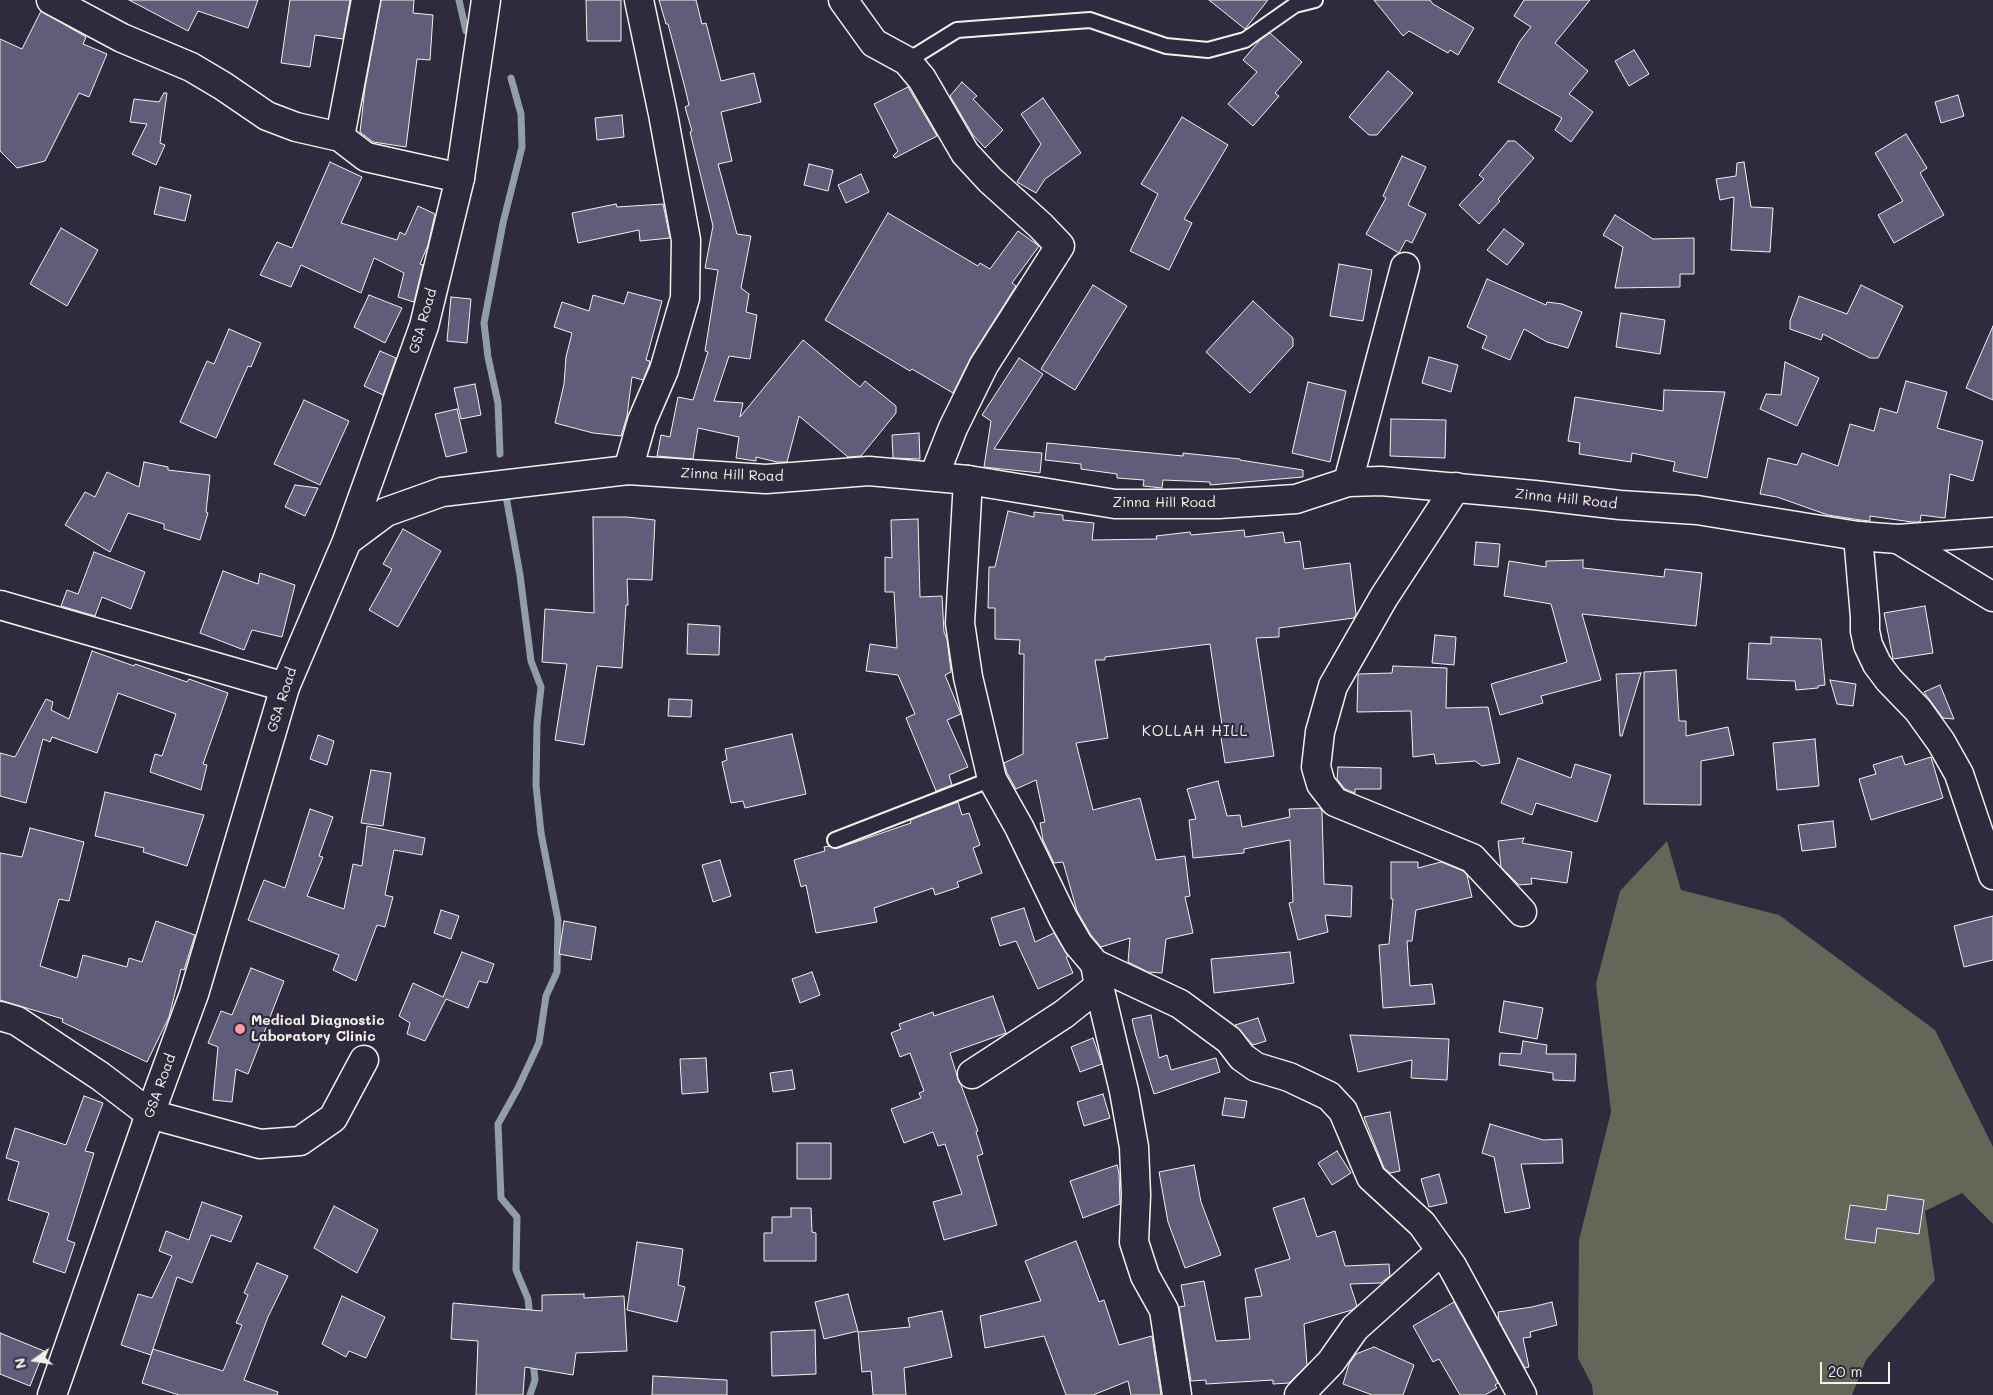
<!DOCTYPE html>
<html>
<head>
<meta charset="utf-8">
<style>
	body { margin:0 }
	#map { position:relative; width:1993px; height:1395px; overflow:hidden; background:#2f2a3d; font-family:Mali,sans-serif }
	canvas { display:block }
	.north { position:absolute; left:10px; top:1335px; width:50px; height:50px; -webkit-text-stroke:4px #2f2a3d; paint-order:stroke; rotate:257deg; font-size:14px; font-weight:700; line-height:20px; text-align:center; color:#f4f1e8 }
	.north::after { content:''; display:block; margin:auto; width:18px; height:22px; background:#f4f1e8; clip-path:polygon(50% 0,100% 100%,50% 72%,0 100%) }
	.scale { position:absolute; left:1820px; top:1362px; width:70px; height:22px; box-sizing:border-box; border:2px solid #f4f1e8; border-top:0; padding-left:6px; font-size:15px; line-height:18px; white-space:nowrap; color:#f4f1e8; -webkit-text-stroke:4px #2f2a3d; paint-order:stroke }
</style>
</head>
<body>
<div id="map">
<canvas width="1993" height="1395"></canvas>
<div class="north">N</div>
<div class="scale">20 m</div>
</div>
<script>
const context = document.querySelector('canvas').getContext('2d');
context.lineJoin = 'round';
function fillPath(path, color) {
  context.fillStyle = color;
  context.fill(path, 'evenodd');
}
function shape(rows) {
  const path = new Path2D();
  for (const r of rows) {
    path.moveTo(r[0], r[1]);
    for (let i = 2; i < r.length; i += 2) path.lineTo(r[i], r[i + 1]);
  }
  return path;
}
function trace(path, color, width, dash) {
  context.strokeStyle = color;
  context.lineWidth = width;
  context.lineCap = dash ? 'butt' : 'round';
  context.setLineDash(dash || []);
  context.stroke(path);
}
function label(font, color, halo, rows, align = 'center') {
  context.font = font + ' Mali,sans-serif';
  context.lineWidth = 4.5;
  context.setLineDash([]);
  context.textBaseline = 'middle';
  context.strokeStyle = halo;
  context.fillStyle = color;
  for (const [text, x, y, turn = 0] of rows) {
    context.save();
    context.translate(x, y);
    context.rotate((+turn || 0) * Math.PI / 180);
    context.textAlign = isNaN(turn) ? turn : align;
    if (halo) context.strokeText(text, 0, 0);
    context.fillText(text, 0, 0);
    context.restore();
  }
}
const green = shape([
	[1667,841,1681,890,1779,915,1935,1030,1993,1147,1993,1224,1962,1193,1925,1211,1935,1280,1866,1360,1852,1395,1593,1395,1592,1385,1578,1358,1579,1240,1611,1112,1596,984,1620,891]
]);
const stream = shape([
	[459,0,466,31],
	[500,454,498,403,488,357,484,323,503,223,522,147,521,114,511,78],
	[506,496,520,575,531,661,541,687,537,724,536,785,541,833,558,920,557,972,546,996,539,1043,518,1088,498,1124,501,1198,517,1217,516,1270,528,1299,530,1318],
	[530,1395,535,1380,533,1361]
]);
const building = shape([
	[129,0,258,0,248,28,198,11,188,31,129,0],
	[290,0,350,0,343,39,315,35,310,67,281,63,290,0],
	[381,0,414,0,413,13,433,15,430,60,417,59,406,147,373,142,360,132,365,88,381,0],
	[586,0,621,0,621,41,587,41,586,0],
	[659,0,696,0,702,24,706,23,721,81,754,73,761,102,721,112,732,161,718,164,737,234,751,236,741,288,749,294,746,312,757,315,750,359,729,356,714,401,743,403,740,417,803,340,860,387,865,381,896,406,896,413,861,456,848,457,799,416,787,462,777,462,756,457,756,461,736,458,739,437,698,428,693,459,657,456,661,435,670,437,678,397,693,400,708,352,705,351,718,270,705,268,713,226,690,132,692,131,685,107,689,105,685,88,668,24,666,24,659,0],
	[1209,0,1268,0,1245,29,1209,0],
	[1374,0,1430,0,1433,4,1474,28,1458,55,1450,50,1448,53,1409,31,1403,36,1374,0],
	[1524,0,1590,0,1555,43,1588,71,1569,94,1593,112,1571,142,1555,130,1562,118,1498,82,1520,41,1531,27,1514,16,1524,0],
	[41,11,86,37,83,44,107,54,89,97,79,93,45,161,17,168,0,151,0,39,22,49,41,11],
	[1270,33,1302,62,1275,93,1279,96,1253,126,1228,104,1257,72,1243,60,1260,40,1270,33],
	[1634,50,1649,74,1629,86,1615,61,1634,50],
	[1388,71,1413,93,1377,135,1369,135,1349,117,1388,71],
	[962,82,977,96,973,99,1003,130,985,148,973,135,950,96,962,82],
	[908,87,937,136,895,158,893,156,898,151,874,104,908,87],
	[164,93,167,93,160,143,165,145,156,165,132,154,147,124,130,122,134,99,159,102,164,93],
	[1958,95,1964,116,1941,123,1935,102,1958,95],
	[1043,98,1081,153,1045,179,1036,193,1017,182,1041,144,1021,114,1043,98],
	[622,115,624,137,597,140,595,118,622,115],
	[1182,117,1228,145,1184,219,1192,223,1169,270,1130,251,1158,194,1141,184,1182,117],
	[1906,134,1927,168,1920,173,1944,215,1894,243,1878,215,1903,201,1875,153,1906,134],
	[1508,141,1515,141,1534,158,1498,199,1500,201,1479,224,1459,205,1484,179,1479,175,1508,141],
	[1402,156,1426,167,1408,205,1426,214,1412,243,1406,240,1399,253,1366,234,1386,198,1383,196,1402,156],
	[330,162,362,177,341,223,397,240,400,232,405,235,418,206,435,214,428,245,420,264,423,265,414,302,398,297,404,273,374,258,361,293,301,265,291,287,260,275,277,242,292,248,330,162],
	[1744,162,1751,207,1773,208,1770,252,1731,250,1734,197,1720,200,1716,179,1736,176,1737,163,1744,162],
	[809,164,833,170,828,191,804,185,809,164],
	[861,174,869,192,846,203,838,185,861,174],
	[160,187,191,195,185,221,154,214,160,187],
	[616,204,617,207,663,204,670,238,640,241,639,230,578,243,572,213,616,204],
	[888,213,978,266,980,263,990,269,1018,231,1039,246,1012,283,1016,286,971,357,953,393,912,369,910,371,825,320,888,213],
	[1615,215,1653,239,1694,238,1694,274,1680,274,1680,287,1615,288,1623,247,1603,235,1615,215],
	[61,228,98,250,67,306,30,284,61,228],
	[1504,229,1524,244,1507,265,1487,250,1504,229],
	[1339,264,1372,270,1363,321,1330,316,1339,264],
	[1487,279,1546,305,1547,302,1562,304,1582,312,1568,348,1547,342,1524,329,1510,360,1482,348,1487,336,1467,327,1487,279],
	[1093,285,1127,306,1075,390,1041,369,1093,285],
	[1861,285,1903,306,1878,358,1870,358,1823,334,1821,340,1790,329,1790,321,1799,296,1847,314,1861,285],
	[628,292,662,301,646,360,650,361,649,365,643,380,632,377,627,416,621,436,593,433,555,423,564,384,566,357,572,333,554,327,562,302,589,311,593,295,624,304,628,292],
	[369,295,402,308,385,343,354,327,369,295],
	[451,297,471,299,467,343,447,341,451,297],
	[1253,301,1293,338,1293,346,1250,393,1206,352,1253,301],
	[1621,313,1665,320,1660,354,1616,347,1621,313],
	[1993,326,1993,400,1966,388,1993,326],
	[229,329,261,343,251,367,248,366,216,438,180,422,207,361,214,364,229,329],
	[380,351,396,358,383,395,364,386,380,351],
	[1429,357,1458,365,1451,392,1422,383,1429,357],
	[1019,358,1043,374,994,449,1042,453,1040,473,984,467,991,421,982,415,1019,358],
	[1785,362,1819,378,1797,426,1760,409,1766,394,1781,395,1785,362],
	[1906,381,1947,392,1937,428,1983,441,1973,481,1950,474,1945,518,1921,515,1920,522,1912,522,1870,516,1870,521,1860,520,1828,515,1777,497,1760,494,1768,458,1797,465,1802,453,1838,466,1850,424,1874,431,1880,408,1897,413,1906,381],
	[1308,382,1346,391,1330,462,1292,453,1308,382],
	[475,384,481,415,461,419,454,388,475,384],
	[1664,390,1725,392,1707,478,1673,471,1675,462,1632,453,1631,462,1579,454,1580,443,1568,441,1575,397,1663,411,1664,390],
	[304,400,349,421,320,485,274,464,304,400],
	[457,409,467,452,446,457,435,414,457,409],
	[1391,419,1446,420,1445,458,1390,456,1391,419],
	[919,433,920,459,893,458,892,435,919,433],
	[1047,443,1183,456,1183,453,1240,459,1240,460,1303,470,1303,477,1210,485,1210,482,1163,480,1162,488,1143,486,1144,480,1117,478,1117,474,1081,469,1081,464,1045,460,1047,443],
	[144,462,168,467,168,470,210,475,206,512,208,513,200,540,164,529,164,524,128,513,110,552,65,525,85,492,95,497,107,472,139,487,144,462],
	[295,485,318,488,305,516,285,507,295,485],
	[1008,511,1034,517,1034,512,1063,515,1063,520,1094,523,1092,540,1157,539,1156,536,1190,532,1191,535,1244,530,1245,537,1283,532,1285,543,1300,541,1304,569,1350,563,1356,614,1354,618,1279,628,1279,637,1256,638,1274,756,1225,763,1219,725,1222,725,1210,644,1105,657,1105,660,1095,660,1108,738,1076,743,1093,810,1140,798,1156,860,1185,856,1190,896,1185,897,1193,933,1166,939,1162,973,1148,972,1128,962,1130,938,1101,947,1091,935,1077,911,1063,862,1054,863,1043,840,1040,823,1045,822,1036,780,1016,789,1007,773,1004,763,1023,754,1024,654,1019,654,1020,640,995,639,995,608,988,608,989,567,995,567,1008,511],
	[593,517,627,517,655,520,652,580,627,579,628,605,626,605,622,668,597,666,584,745,555,740,567,664,542,662,545,609,594,613,593,517],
	[918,519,920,597,942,596,944,632,947,639,951,672,945,675,961,714,947,720,968,767,949,775,952,785,936,791,906,718,915,714,898,675,866,671,870,644,897,648,894,592,885,592,885,557,892,558,891,520,918,519],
	[403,529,441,551,398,627,369,610,392,569,383,564,403,529],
	[1476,542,1500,544,1498,567,1474,565,1476,542],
	[94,552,145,572,131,609,102,597,95,616,61,606,67,590,78,594,94,552],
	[1583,560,1583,568,1664,577,1665,569,1702,573,1696,626,1582,614,1601,680,1541,696,1543,703,1500,715,1491,684,1567,662,1551,604,1504,596,1509,561,1546,567,1546,561,1583,560],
	[223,571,258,584,260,573,295,585,282,637,252,630,244,650,200,633,223,571],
	[1925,606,1933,653,1893,659,1884,613,1925,606],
	[688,624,720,626,719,655,687,654,688,624],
	[1435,635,1456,637,1454,665,1432,663,1435,635],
	[1771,637,1821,639,1825,685,1818,686,1818,688,1796,690,1795,681,1747,679,1749,643,1771,644,1771,637],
	[92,651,134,666,135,664,187,682,189,679,228,693,203,764,207,765,201,790,150,772,155,754,162,756,176,714,118,693,97,753,52,737,50,742,43,739,26,803,0,796,0,753,15,757,46,699,53,702,51,710,69,719,92,651],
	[1393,666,1447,668,1446,708,1488,707,1500,763,1482,766,1475,761,1436,764,1434,754,1413,757,1411,711,1357,712,1358,674,1392,673,1393,666],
	[1676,670,1679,721,1686,721,1686,736,1728,727,1734,755,1701,761,1701,805,1644,804,1644,672,1676,670],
	[1641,673,1622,736,1620,736,1616,674,1641,673],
	[1830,680,1856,684,1853,706,1837,704,1830,680],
	[1940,685,1954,719,1943,718,1924,692,1940,685],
	[669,699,692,700,691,717,668,716,669,699],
	[792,734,806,794,745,808,743,801,731,803,722,762,727,760,725,749,792,734],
	[318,735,334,741,327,765,310,759,318,735],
	[1815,739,1819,786,1777,790,1773,743,1815,739],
	[1902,756,1905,765,1931,757,1943,798,1871,820,1859,779,1876,774,1873,765,1902,756],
	[1518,758,1571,778,1575,764,1611,775,1597,822,1536,803,1532,815,1501,803,1518,758],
	[1338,767,1381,768,1381,789,1355,789,1355,793,1345,789,1337,779,1338,767],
	[371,770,391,773,383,826,361,823,371,770],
	[1218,781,1227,816,1240,815,1242,827,1290,817,1289,809,1320,808,1322,811,1324,884,1352,886,1351,917,1325,915,1328,932,1298,940,1289,903,1293,902,1290,840,1244,849,1244,853,1193,858,1189,820,1196,819,1187,789,1218,781],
	[105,792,204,815,187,866,143,852,144,848,95,836,105,792],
	[958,802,962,815,969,813,980,845,973,848,982,873,957,882,959,887,935,895,933,888,874,908,877,922,816,933,806,885,801,887,794,860,825,851,824,847,829,846,838,848,911,823,910,820,958,802],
	[310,809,333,817,319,856,323,857,307,896,344,909,353,864,362,866,367,826,425,838,422,855,394,850,385,895,393,897,385,927,377,925,356,981,333,970,339,955,248,920,264,880,285,888,310,809],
	[1833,821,1836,847,1802,851,1798,825,1833,821],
	[30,828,84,842,69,901,59,899,40,966,77,978,83,955,127,967,129,958,142,962,156,921,195,935,184,970,181,969,169,1017,147,1062,62,1022,63,1019,0,1000,0,853,22,857,30,828],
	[1524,838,1522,843,1572,852,1567,883,1531,878,1532,884,1519,885,1501,867,1498,841,1524,838],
	[720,860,731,896,713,902,702,865,720,860],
	[1391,862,1418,862,1418,868,1441,862,1463,871,1467,875,1472,897,1416,910,1412,941,1407,941,1410,986,1432,984,1435,1004,1383,1008,1379,945,1389,944,1393,899,1391,899,1391,862],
	[1024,908,1035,942,1054,933,1068,956,1066,957,1073,973,1038,989,1016,941,1000,946,991,918,1024,908],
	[441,910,459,916,451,939,434,933,441,910],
	[1993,916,1993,960,1964,967,1954,926,1993,916],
	[564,921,596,927,591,960,559,954,564,921],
	[462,952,494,964,487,983,479,981,468,1008,446,999,425,1041,407,1034,410,1023,399,1016,413,983,443,997,462,952],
	[1290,952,1294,983,1214,993,1211,959,1290,952],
	[251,968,284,981,248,1074,236,1069,232,1102,213,1100,218,1047,208,1043,221,1011,232,1015,251,968],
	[812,972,820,995,800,1003,792,979,812,972],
	[993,996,1006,1033,950,1053,959,1082,961,1085,978,1131,976,1132,983,1154,977,1156,997,1225,944,1240,933,1202,962,1194,945,1144,938,1146,933,1132,904,1143,891,1109,921,1098,919,1093,924,1091,910,1053,900,1057,891,1033,901,1029,899,1024,933,1012,934,1016,993,996],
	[1504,1001,1543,1008,1537,1039,1499,1032,1504,1001],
	[1151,1015,1159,1058,1167,1055,1171,1070,1216,1058,1220,1072,1154,1094,1135,1033,1132,1019,1151,1015],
	[1258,1018,1266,1041,1253,1045,1235,1025,1258,1018],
	[1350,1035,1449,1039,1447,1080,1411,1078,1412,1060,1358,1072,1350,1035],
	[1093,1038,1102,1064,1080,1072,1071,1047,1093,1038],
	[1523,1041,1547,1045,1546,1054,1576,1054,1575,1081,1553,1080,1553,1073,1499,1065,1500,1053,1521,1054,1523,1041],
	[706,1058,708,1092,682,1094,680,1059,706,1058],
	[792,1070,795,1089,773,1092,770,1073,792,1070],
	[1103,1094,1110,1118,1084,1126,1077,1102,1103,1094],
	[84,1096,103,1103,85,1151,94,1153,67,1240,75,1243,65,1273,33,1262,49,1213,8,1200,19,1162,6,1158,15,1128,66,1145,84,1096],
	[1225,1098,1247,1101,1244,1118,1222,1115,1225,1098],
	[1390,1112,1400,1171,1390,1173,1384,1168,1364,1117,1390,1112],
	[1490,1124,1543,1140,1562,1139,1563,1163,1521,1164,1530,1208,1505,1213,1494,1157,1482,1153,1490,1124],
	[797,1143,831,1143,831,1179,797,1179,797,1143],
	[1337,1151,1351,1173,1332,1185,1318,1163,1337,1151],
	[1117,1165,1119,1173,1120,1204,1083,1218,1070,1181,1117,1165],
	[1194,1165,1201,1202,1221,1255,1185,1268,1168,1222,1159,1172,1194,1165],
	[1439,1174,1447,1203,1429,1207,1421,1179,1439,1174],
	[1888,1195,1924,1200,1919,1234,1877,1228,1875,1243,1845,1239,1850,1205,1886,1210,1888,1195],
	[1304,1198,1317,1237,1335,1231,1345,1266,1389,1264,1390,1276,1381,1283,1350,1284,1357,1306,1352,1310,1304,1324,1307,1365,1289,1383,1273,1384,1273,1380,1206,1384,1206,1380,1191,1381,1179,1307,1185,1306,1181,1285,1204,1281,1216,1341,1250,1339,1245,1298,1262,1296,1255,1269,1290,1259,1273,1208,1304,1198],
	[202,1202,242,1216,231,1242,211,1235,192,1283,177,1277,151,1355,121,1345,138,1294,152,1298,172,1256,159,1251,166,1231,189,1240,202,1202],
	[334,1206,378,1230,357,1273,314,1248,334,1206],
	[791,1208,811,1208,812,1232,816,1233,816,1261,764,1261,764,1233,772,1233,772,1217,791,1217,791,1208],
	[1076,1241,1099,1302,1104,1300,1119,1345,1152,1336,1161,1395,1131,1395,1128,1381,1093,1395,1066,1395,1044,1336,985,1348,980,1316,1041,1301,1025,1261,1076,1241],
	[637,1242,683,1249,678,1285,685,1287,677,1322,627,1310,637,1242],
	[257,1263,288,1276,268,1317,244,1380,278,1392,277,1395,179,1395,142,1383,153,1349,223,1371,242,1325,236,1323,248,1295,244,1293,257,1263],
	[584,1294,584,1298,624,1296,627,1351,576,1353,573,1375,525,1367,523,1395,476,1395,478,1341,451,1339,453,1303,542,1311,542,1295,584,1294],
	[848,1294,858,1331,824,1339,815,1302,848,1294],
	[342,1296,385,1317,366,1358,349,1351,346,1357,322,1344,342,1296],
	[1454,1302,1498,1383,1495,1385,1497,1388,1485,1395,1460,1395,1439,1359,1433,1362,1413,1326,1454,1302],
	[1552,1302,1557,1325,1530,1332,1531,1337,1523,1338,1529,1367,1525,1368,1499,1321,1498,1312,1532,1307,1552,1302],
	[942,1311,952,1357,904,1368,906,1395,873,1395,871,1371,862,1372,858,1332,910,1327,908,1318,942,1311],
	[815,1330,816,1374,772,1376,771,1332,815,1330],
	[0,1333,44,1351,30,1386,0,1374,0,1333],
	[1374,1347,1414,1365,1403,1395,1372,1395,1343,1384,1349,1364,1356,1354,1374,1347],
	[653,1376,727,1380,727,1395,652,1395,653,1376]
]);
const service = shape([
	[907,61,957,30,1090,20,1166,46,1208,50,1245,40,1295,5,1315,0],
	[835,840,992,779]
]);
const minor = shape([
	[51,0,122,38,191,67,223,86,267,116,296,127,340,137,366,157,460,178],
	[843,0,874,43,907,61,922,79,965,153,990,180,1041,226,1060,246,984,365,953,428,934,476],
	[340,137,366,0],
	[628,470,642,421,664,370,685,298,686,240,663,114,639,0],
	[968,480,960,623,968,677,992,779,1019,827,1063,918,1078,944,1095,964,1099,986,1124,1091,1134,1147,1136,1195,1134,1242,1145,1276,1164,1310,1177,1395],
	[1348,482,1405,267],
	[1456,487,1384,597,1333,686,1320,732,1316,767,1321,784,1335,802,1472,858,1522,912],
	[1858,536,1865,617,1865,631,1868,645,1877,664,1889,680,1918,710,1941,742,1959,774,1993,875],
	[1898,539,1993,597],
	[0,605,285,687],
	[1095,964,1180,1004,1229,1040,1242,1057,1256,1067,1289,1077,1329,1096,1343,1111,1371,1177,1422,1224,1452,1266,1522,1395],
	[0,1016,17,1021,100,1076,150,1114,260,1144,300,1141,333,1118,364,1060],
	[972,1074,1064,1014,1099,986],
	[1299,1395,1331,1362,1355,1328,1441,1251]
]);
const tertiary = shape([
	[347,541,386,512,442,492,628,470,766,479,869,471,968,480,1115,504,1218,504,1296,499,1348,482,1381,481,1534,495,1620,505,1697,510,1858,536,1898,539,1993,532],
	[52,1395,150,1114,194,994,285,687,347,541,424,326,460,178,486,0]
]);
const markers = [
	[240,1029,6,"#ff9aa2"]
];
const streetNames = [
	["GSA Road",423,321,-74],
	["Zinna Hill Road",732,475,2],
	["Zinna Hill Road",1566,499,6],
	["Zinna Hill Road",1164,503],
	["GSA Road",282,700,-72],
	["GSA Road",160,1086,-70]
];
const poiNames = [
	["Medical Diagnostic",251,1021],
	["Laboratory Clinic",251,1037]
];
const neighbourhoodNames = [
	["KOLLAH HILL",1195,731]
];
fillPath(green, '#646657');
trace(stream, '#919ea6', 7);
fillPath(building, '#605d7b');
trace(building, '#f4f1e8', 1);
trace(service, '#f4f1e8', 18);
trace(minor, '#f4f1e8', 31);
trace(tertiary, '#f4f1e8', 31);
trace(service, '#2f2a3d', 14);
trace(minor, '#2f2a3d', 28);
trace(tertiary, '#2f2a3d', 28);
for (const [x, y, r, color] of markers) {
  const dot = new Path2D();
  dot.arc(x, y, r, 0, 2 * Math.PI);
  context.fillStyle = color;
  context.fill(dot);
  trace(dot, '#2f2a3d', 2);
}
label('14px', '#f4f1e8', '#2f2a3d', streetNames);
label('bold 14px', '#f4f1e8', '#2f2a3d', poiNames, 'left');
context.letterSpacing = '1px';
label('15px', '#f4f1e8', '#2f2a3d', neighbourhoodNames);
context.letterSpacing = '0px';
</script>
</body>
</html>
